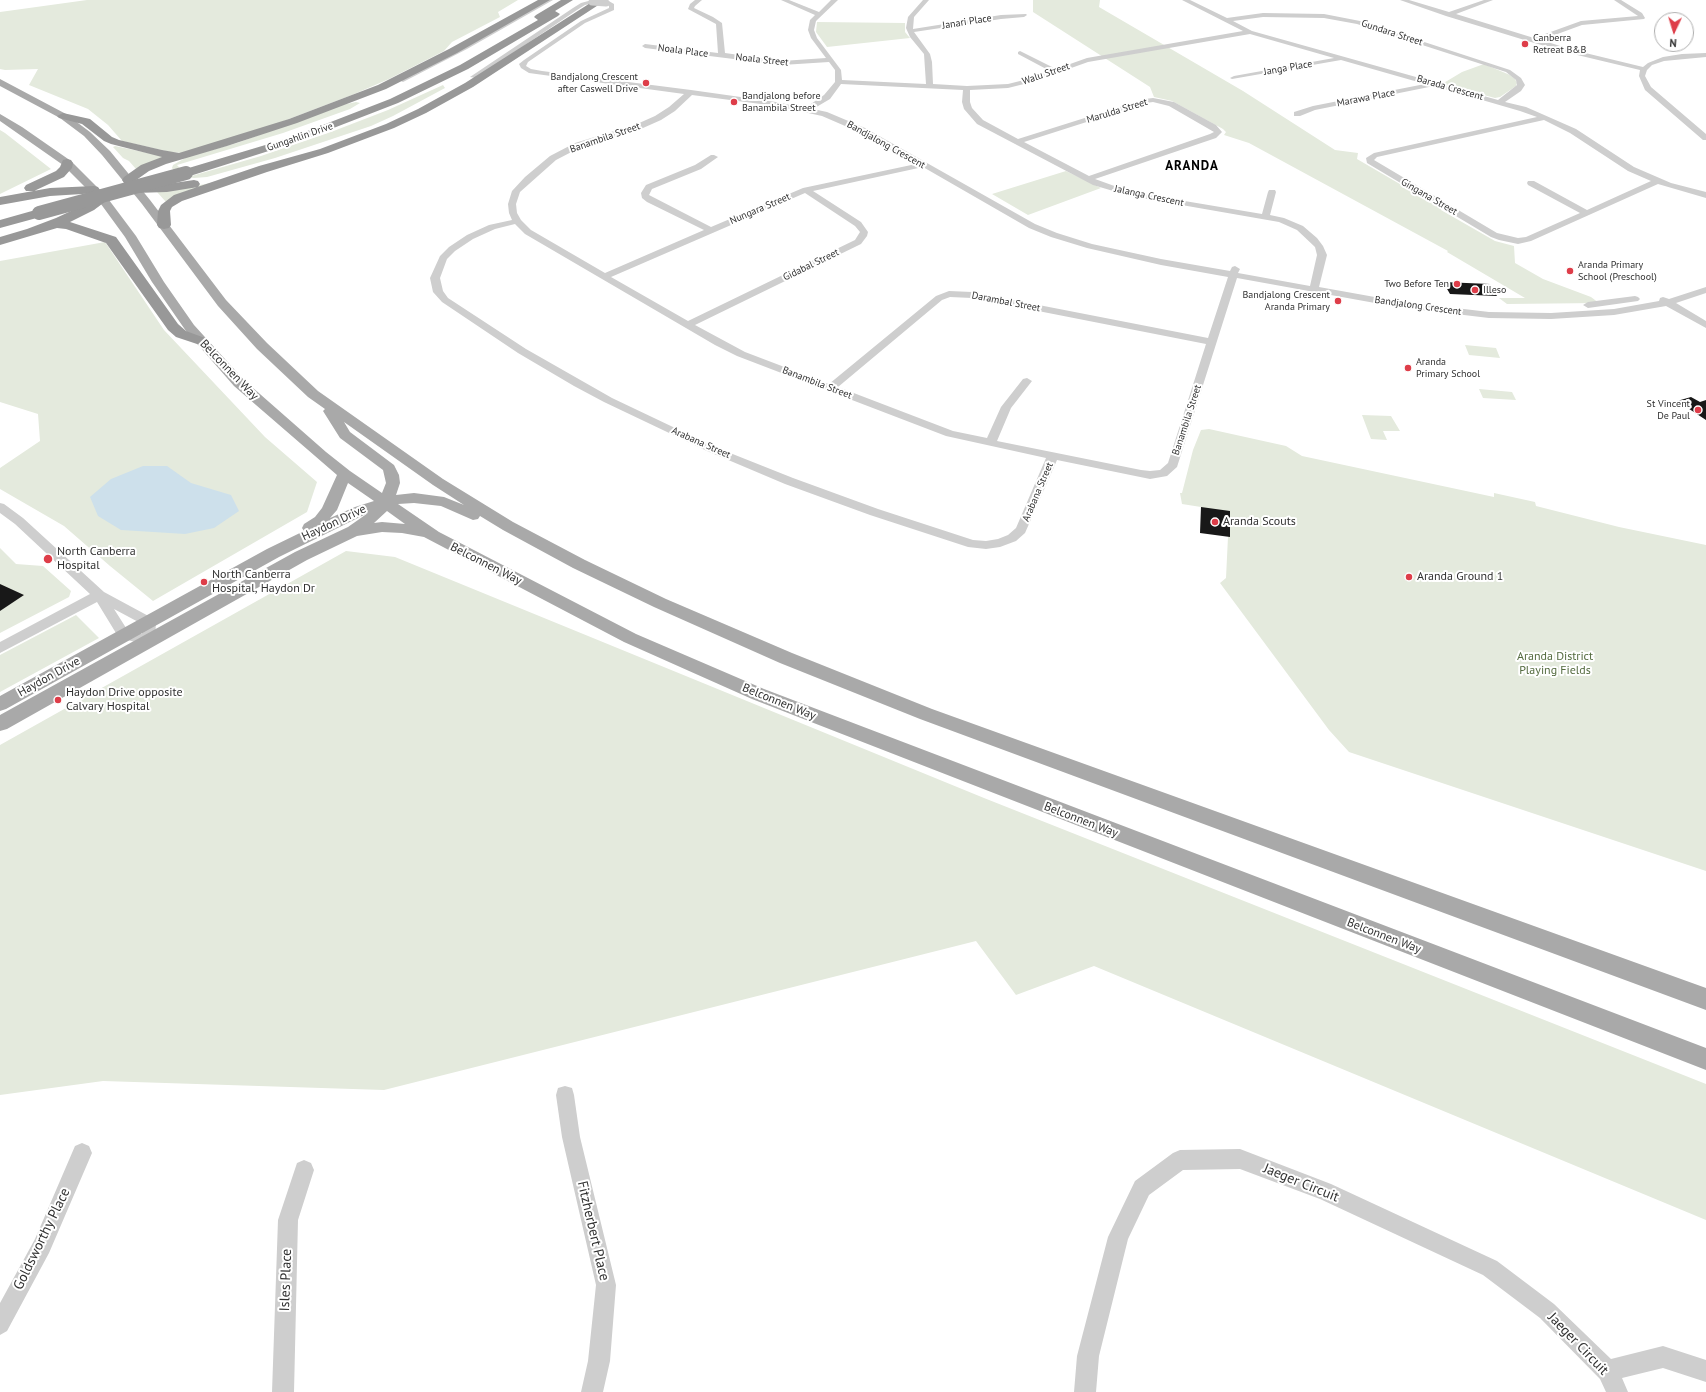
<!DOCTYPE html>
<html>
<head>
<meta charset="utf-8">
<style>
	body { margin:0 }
	#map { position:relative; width:1706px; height:1392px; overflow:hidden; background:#fff; font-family:"PT Sans",sans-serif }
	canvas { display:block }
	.north { position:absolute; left:1654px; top:12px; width:40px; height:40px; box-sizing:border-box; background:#fff; border:1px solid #adadad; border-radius:50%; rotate:184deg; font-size:11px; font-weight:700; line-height:16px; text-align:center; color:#313131 }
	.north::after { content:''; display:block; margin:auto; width:14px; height:18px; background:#de3d49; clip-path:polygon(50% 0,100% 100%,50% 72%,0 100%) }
</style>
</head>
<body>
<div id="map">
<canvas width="1706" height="1392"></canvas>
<div class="north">N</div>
</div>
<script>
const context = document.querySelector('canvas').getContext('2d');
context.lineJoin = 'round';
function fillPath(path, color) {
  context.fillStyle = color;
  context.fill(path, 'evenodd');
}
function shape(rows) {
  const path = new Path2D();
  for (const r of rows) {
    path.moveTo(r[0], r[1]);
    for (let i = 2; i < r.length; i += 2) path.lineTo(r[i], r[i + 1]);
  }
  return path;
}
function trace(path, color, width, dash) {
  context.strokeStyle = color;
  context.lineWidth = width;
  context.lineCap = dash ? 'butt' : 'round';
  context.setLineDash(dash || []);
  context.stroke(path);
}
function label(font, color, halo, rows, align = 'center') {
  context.font = font + ' "PT Sans",sans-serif';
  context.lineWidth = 4;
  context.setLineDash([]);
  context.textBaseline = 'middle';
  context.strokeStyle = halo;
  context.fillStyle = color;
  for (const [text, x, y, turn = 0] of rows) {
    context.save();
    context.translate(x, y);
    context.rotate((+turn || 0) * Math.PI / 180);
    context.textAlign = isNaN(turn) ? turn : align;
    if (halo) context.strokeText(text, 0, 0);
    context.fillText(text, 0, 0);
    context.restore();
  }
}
const green = shape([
	[87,0,518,0,498,12,500,17,452,42,444,51,389,79,352,95,268,127,181,153,170,152,122,141,108,125,88,109,29,85,38,69,5,70,0,69,0,12],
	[1033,0,1100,0,1099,7,1243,91,1335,150,1358,153,1357,159,1441,208,1441,210,1495,241,1514,246,1515,263,1543,279,1591,297,1599,303,1507,304,1499,298,1525,298,1447,252,1448,251,1249,143,1224,135,1226,132,1223,129,1172,101,1154,97,1150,87,1033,12],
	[817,22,905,23,905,32,910,38,827,47,816,32],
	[1484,64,1510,75,1515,79,1517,83,1516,86,1500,97,1495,98,1442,84,1462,72],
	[443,85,445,88,393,116,371,126,275,158,207,177,194,178,187,177,175,172,172,168,173,165,187,157,237,143,342,105,356,102,360,103,350,109,283,133,177,165,188,177,261,156,331,132,388,110],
	[0,130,5,133,51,169,0,194],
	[115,146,167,157,136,169,129,161,123,158,113,147],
	[1066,171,1101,188,1028,215,992,194],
	[216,182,166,202,157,192,184,188],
	[105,242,164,330,265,437,317,482,307,512,153,601,110,566,64,526,0,489,0,468,40,441,38,414,0,402,0,261],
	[1465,345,1496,348,1500,358,1469,355],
	[1479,389,1512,392,1516,400,1483,398],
	[1362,415,1391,416,1400,431,1383,431,1387,440,1371,439],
	[1209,429,1286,446,1302,456,1494,497,1494,493,1535,502,1536,506,1619,527,1706,545,1706,871,1349,752,1329,730,1220,583,1226,578,1229,516,1201,511,1201,507,1182,504,1180,493,1182,493,1193,450,1201,430],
	[0,548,16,564,43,566,71,591,69,597,0,633],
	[346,551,395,557,984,798,1706,1084,1706,1220,1094,966,1016,995,976,941,384,1090,103,1081,0,1095,0,745],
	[76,615,99,638,0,692,0,655]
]);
const water = shape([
	[143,466,167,466,191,483,231,495,239,511,214,528,185,534,121,530,98,516,90,497,111,479]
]);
const building = shape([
	[1443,282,1490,284,1497,296,1450,294],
	[1691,397,1700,402,1706,400,1706,420,1677,401],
	[1201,507,1230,511,1230,537,1200,533],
	[0,584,24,595,0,611]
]);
const minor = shape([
	[546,0,553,0,467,49,405,81,403,82,399,80,546,0],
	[592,0,595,2,594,3,585,5,577,10,476,78,470,77,573,8,581,3,592,0],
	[607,0,614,4,614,10,585,23,528,62,526,66,531,69,542,71,691,90,776,102,805,108,824,95,835,82,835,70,829,62,782,65,645,48,642,46,645,44,718,53,716,24,688,9,690,4,695,0,702,0,695,6,694,8,713,17,722,23,725,53,782,61,826,58,811,38,808,30,810,20,815,15,781,0,789,0,819,12,831,0,838,0,816,21,814,30,817,38,841,70,842,80,926,84,924,54,910,37,906,28,908,17,923,0,929,0,914,17,913,29,1001,15,1026,14,1027,15,1024,17,1001,19,914,32,930,54,932,62,933,84,967,86,1008,84,1028,79,1050,71,1018,54,1018,52,1020,51,1056,69,1087,58,1243,31,1182,0,1190,0,1227,18,1263,13,1324,14,1360,21,1510,70,1521,78,1525,85,1521,91,1505,102,1526,107,1576,129,1634,167,1671,183,1706,192,1706,198,1658,184,1531,241,1518,244,1499,240,1491,237,1367,163,1366,158,1374,153,1537,117,1520,111,1434,86,1315,110,1300,116,1294,116,1294,112,1313,106,1425,84,1341,60,1232,79,1230,78,1234,76,1334,58,1250,34,1088,62,1032,82,1008,88,970,90,970,102,972,108,983,120,1018,139,1145,99,1153,98,1174,102,1216,125,1222,132,1216,138,1095,179,1131,192,1262,214,1268,192,1269,190,1275,190,1276,192,1270,215,1284,218,1303,226,1317,238,1323,246,1327,255,1319,287,1397,301,1489,312,1551,313,1614,309,1659,301,1660,298,1663,297,1669,299,1706,287,1706,293,1676,303,1706,321,1706,328,1666,306,1614,315,1551,319,1489,318,1397,307,1237,278,1177,467,1167,476,1150,479,1057,460,1025,533,1016,541,1000,547,986,549,968,547,870,515,785,484,707,451,604,402,574,386,518,353,442,302,433,292,430,278,440,256,449,247,467,235,489,225,512,220,509,213,508,204,512,191,525,177,550,156,575,143,637,124,655,116,669,107,684,94,529,73,521,68,519,64,524,60,581,21,609,8,609,6,604,2,607,0],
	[1263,17,1324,18,1357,24,1506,72,1516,80,1517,85,1498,100,1252,31,1233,21,1263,17],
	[841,84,963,90,962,102,964,109,977,124,1093,185,1130,196,1279,222,1297,230,1315,247,1317,255,1310,286,1238,273,1240,269,1235,266,1232,267,1230,271,1161,259,1092,244,1057,233,1035,224,865,128,827,112,813,109,830,99,841,84],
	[692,95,776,106,822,116,859,132,916,164,803,188,711,227,649,195,652,189,701,169,718,157,714,155,711,155,695,165,646,185,641,193,642,198,647,202,704,230,605,273,531,230,521,220,517,213,516,204,520,192,556,160,581,147,643,128,661,120,675,111,692,95],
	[1153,102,1169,106,1214,132,1210,134,1089,176,1024,142,1146,103,1153,102],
	[1544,120,1570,133,1628,171,1651,181,1587,210,1534,181,1528,181,1527,183,1528,185,1580,213,1526,237,1518,238,1497,233,1374,160,1377,157,1544,120],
	[923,167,1029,228,1051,237,1087,248,1161,265,1228,277,1208,338,972,292,949,291,936,296,829,384,745,352,695,325,861,244,867,236,868,232,861,222,813,191,923,167],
	[805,193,855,226,860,232,855,240,688,321,611,277,805,193],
	[515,224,525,234,715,345,737,356,946,436,1046,458,1016,528,1008,535,998,539,986,541,973,540,878,509,793,478,715,447,612,398,526,349,448,298,443,291,440,278,447,259,455,251,473,239,495,229,515,224],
	[950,297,972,298,1206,344,1168,463,1160,470,1150,471,1141,470,997,441,1011,408,1032,381,1027,378,1023,379,1001,407,987,438,953,431,838,387,942,300,950,297],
	[1400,0,1409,0,1449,12,1484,0,1493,0,1456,14,1534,38,1581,21,1638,16,1614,0,1621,0,1642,13,1645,18,1644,19,1582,25,1541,40,1573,50,1643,67,1648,63,1663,57,1682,54,1706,53,1706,57,1664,61,1652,65,1647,70,1645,76,1651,87,1706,134,1706,140,1703,140,1645,90,1639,76,1640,70,1569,53,1531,42,1446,16,1400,0],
	[1635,296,1638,297,1640,299,1638,301,1588,308,1583,305,1588,302,1635,296],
	[0,503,4,504,23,518,104,592,154,619,156,622,155,640,153,643,148,645,119,638,97,602,0,653,0,642,90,594,15,524,0,513,0,503],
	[114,609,142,624,142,634,128,631,114,609],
	[565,1086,572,1088,574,1095,580,1137,616,1285,610,1361,603,1392,581,1392,588,1361,596,1285,562,1137,556,1095,558,1088,565,1086],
	[82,1143,89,1146,92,1153,49,1253,7,1331,0,1335,0,1303,35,1239,75,1146,82,1143],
	[1240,1149,1331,1184,1497,1261,1554,1304,1611,1359,1663,1346,1706,1360,1706,1382,1663,1368,1622,1378,1628,1392,1606,1392,1600,1379,1540,1318,1483,1275,1320,1199,1240,1169,1183,1170,1149,1195,1128,1239,1099,1356,1096,1392,1074,1392,1077,1356,1108,1237,1135,1181,1173,1153,1180,1150,1240,1149],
	[304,1160,311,1163,314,1170,298,1220,294,1392,272,1392,278,1220,297,1163,304,1160]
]);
const major = shape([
	[0,79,66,114,90,132,110,151,150,200,226,300,267,343,318,391,443,479,513,522,585,560,666,599,792,653,932,709,1706,988,1706,1010,920,719,780,663,654,607,573,568,503,530,480,516,478,519,473,520,441,506,414,503,398,504,439,532,636,634,764,689,1706,1048,1706,1070,752,699,624,642,424,537,402,533,382,532,357,536,307,560,7,729,0,731,0,715,295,552,348,527,368,513,279,557,6,709,0,711,0,696,267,549,304,531,302,528,304,524,315,517,322,508,337,475,234,386,186,331,152,282,125,237,98,200,63,165,0,121,0,114,22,127,71,161,106,196,136,236,164,282,194,325,244,380,326,452,350,471,382,493,386,483,383,470,340,438,323,411,325,409,308,397,257,349,218,306,142,204,102,155,84,136,60,118,0,86,0,79],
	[344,422,433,485,464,505,444,497,414,493,396,495,400,483,399,475,394,465,350,432,344,422],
	[348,483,374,501,355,507,330,518,337,510,348,483],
	[387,511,405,524,382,522,374,523,387,511]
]);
const highway = shape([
	[538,0,550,0,457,53,386,89,297,123,227,146,166,164,149,171,132,183,128,184,124,183,122,180,124,177,141,165,162,157,111,144,104,141,82,124,59,118,57,116,63,113,90,119,112,137,119,140,162,150,179,153,289,119,378,85,449,49,538,0],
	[561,0,573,0,555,11,560,14,558,16,468,69,398,103,300,141,190,176,186,177,182,176,180,173,182,170,292,137,390,99,460,65,538,20,534,17,536,15,561,0],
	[595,0,606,0,473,87,426,113,394,128,328,153,267,172,182,201,172,207,170,211,171,225,169,228,164,229,159,228,157,225,158,211,161,205,174,195,259,166,320,149,386,124,418,109,465,83,595,0],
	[67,159,71,160,73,163,72,168,64,177,34,191,26,191,24,188,26,185,56,171,60,167,63,160,67,159],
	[194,180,198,181,200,184,198,187,167,192,135,193,131,192,129,189,131,186,135,185,167,184,194,180],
	[94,186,98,187,100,190,98,193,50,196,0,205,0,197,50,188,94,186],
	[102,194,106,195,108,198,106,201,94,210,70,222,116,237,178,324,186,331,205,338,207,341,205,344,200,345,176,337,168,330,106,243,66,229,57,228,0,245,0,237,27,229,56,218,86,204,98,195,102,194],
	[39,209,44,210,45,213,44,216,0,228,0,220,39,209]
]);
const minorBridge = shape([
	[592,2,606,3]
]);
const highwayBridge = shape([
	[39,213,186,173]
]);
const markers = [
	[1525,44,4,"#de3d49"],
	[646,83,4,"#de3d49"],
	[734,102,4,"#de3d49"],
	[1570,271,4,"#de3d49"],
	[1457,284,4,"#de3d49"],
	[1475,290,4,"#de3d49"],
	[1338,301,4,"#de3d49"],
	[1408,368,4,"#de3d49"],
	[1698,410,4,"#de3d49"],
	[1215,522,4,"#de3d49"],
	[48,559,5,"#de3d49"],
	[1409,577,4,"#de3d49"],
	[204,582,4,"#de3d49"],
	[58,700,4,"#de3d49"]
];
const farStreetnames = [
	["Janari Place",967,22,-9],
	["Gundara Street",1392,33,18],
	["Noala Place",683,51,7],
	["Noala Street",762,60,6],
	["Janga Place",1288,68,-10],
	["Walu Street",1046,74,-19],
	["Barada Crescent",1450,88,16],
	["Marawa Place",1366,98,-11],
	["Marulda Street",1117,111,-17],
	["Gungahlin Drive",300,137,-19],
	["Banambila Street",605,138,-19],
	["Bandjalong Crescent",886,145,29],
	["Jalanga Crescent",1149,196,12],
	["Gingana Street",1429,197,30],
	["Nungara Street",760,209,-23],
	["Gidabal Street",811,265,-26],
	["Darambal Street",1006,302,11],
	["Bandjalong Crescent",1418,306,8],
	["Banambila Street",817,383,21],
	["Banambila Street",1187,420,-72],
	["Arabana Street",701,443,24],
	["Arabana Street",1038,492,-67]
];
const farPoinames = [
	["Canberra",1533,38],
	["Retreat B&B",1533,50],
	["Bandjalong Crescent",638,77,"right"],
	["after Caswell Drive",638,89,"right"],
	["Bandjalong before",742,96],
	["Banambila Street",742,108],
	["Aranda Primary",1578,265],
	["School (Preschool)",1578,277],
	["Two Before Ten",1449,284,"right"],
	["Illeso",1483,290],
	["Bandjalong Crescent",1330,295,"right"],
	["Aranda Primary",1330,307,"right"],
	["Aranda",1416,362],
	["Primary School",1416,374],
	["St Vincent",1690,404,"right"],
	["De Paul",1690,416,"right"]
];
const streetNames = [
	["Belconnen Way",229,370,46],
	["Haydon Drive",334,523,-25],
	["Belconnen Way",486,564,27],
	["Haydon Drive",49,677,-29],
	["Belconnen Way",779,702,22],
	["Belconnen Way",1081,820,21],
	["Belconnen Way",1384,936,21]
];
const poiNames = [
	["Aranda Scouts",1223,522],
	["North Canberra",57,552],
	["Hospital",57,566],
	["North Canberra",212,575],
	["Hospital, Haydon Dr",212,589],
	["Aranda Ground 1",1417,577],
	["Haydon Drive opposite",66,693],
	["Calvary Hospital",66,707]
];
const parkNames = [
	["Aranda District",1555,657],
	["Playing Fields",1555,671]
];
const farDistrictnames = [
	["ARANDA",1192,166]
];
const nearStreetnames = [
	["Jaeger Circuit",1301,1183,22],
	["Fitzherbert Place",593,1231,77],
	["Goldsworthy Place",42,1239,-64],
	["Isles Place",286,1280,-88],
	["Jaeger Circuit",1578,1344,46]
];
fillPath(green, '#e4eadd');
fillPath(water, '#cde0eb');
fillPath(building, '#181818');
fillPath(minor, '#cecece');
fillPath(major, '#a9a9a9');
fillPath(highway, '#989898');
trace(minorBridge, '#cecece', 7);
trace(highwayBridge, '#989898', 14);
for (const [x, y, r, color] of markers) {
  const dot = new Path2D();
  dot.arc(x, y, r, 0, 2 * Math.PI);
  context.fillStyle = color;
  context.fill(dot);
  trace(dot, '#fff', 1.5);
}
label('10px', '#313131', '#fff', farStreetnames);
label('10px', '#313131', '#fff', farPoinames, 'left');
label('12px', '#313131', '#fff', streetNames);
label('12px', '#313131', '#fff', poiNames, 'left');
label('12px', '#546b3f', '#fff', parkNames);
context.letterSpacing = '1px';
label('bold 13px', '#000', '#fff', farDistrictnames);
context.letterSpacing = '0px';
label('14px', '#313131', '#fff', nearStreetnames);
</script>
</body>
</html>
